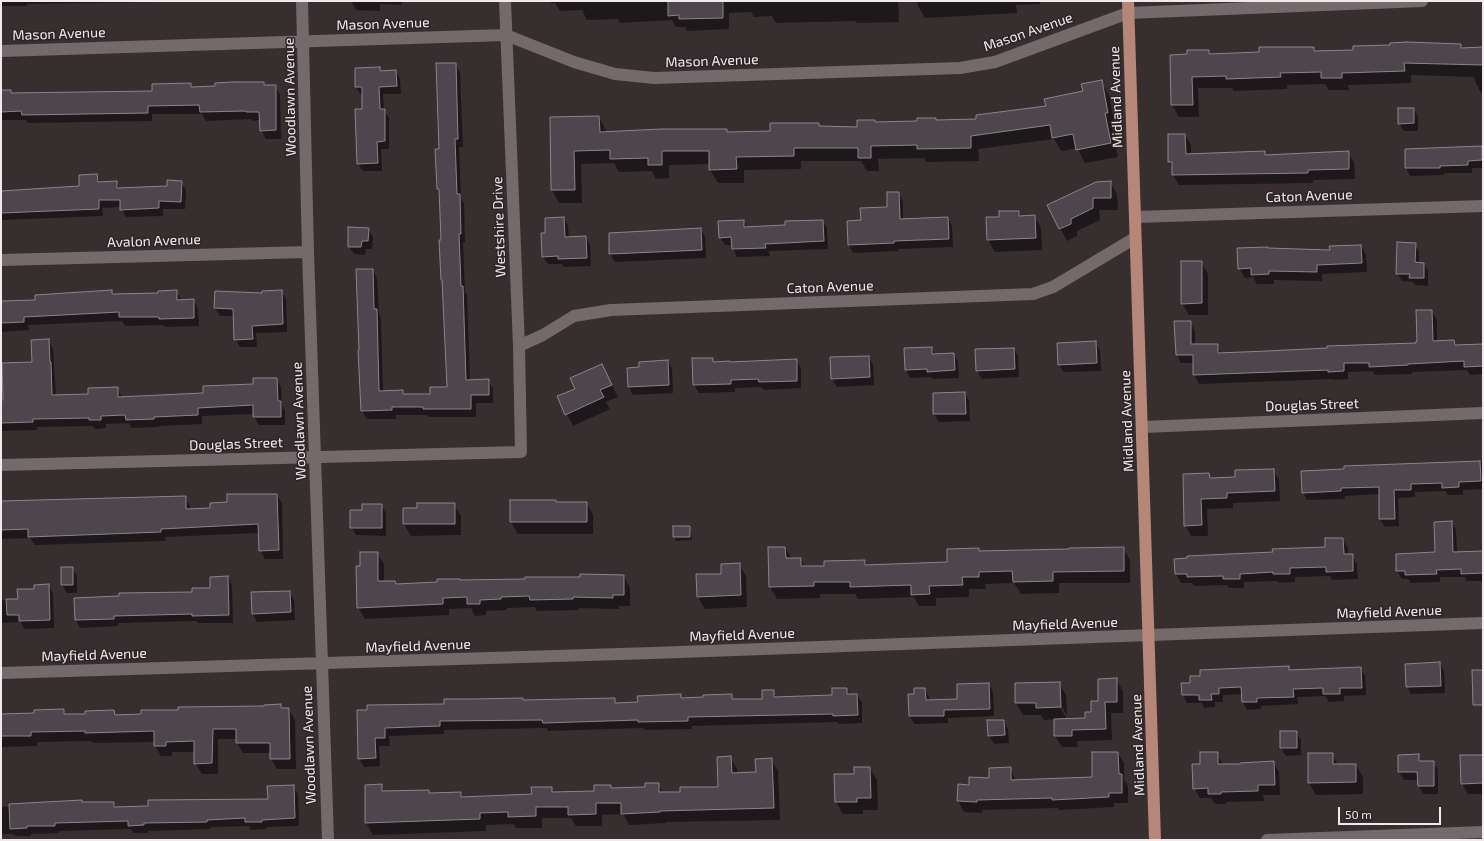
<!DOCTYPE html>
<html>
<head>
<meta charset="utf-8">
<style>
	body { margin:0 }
	#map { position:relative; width:1484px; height:841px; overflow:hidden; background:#372e30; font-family:"Exo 2",sans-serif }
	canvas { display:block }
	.frame { position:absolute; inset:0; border:2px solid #f1eaec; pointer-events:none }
	.scale { position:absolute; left:1338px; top:807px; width:103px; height:18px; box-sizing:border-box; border:2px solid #f1eaec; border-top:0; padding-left:5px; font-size:12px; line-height:14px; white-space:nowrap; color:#f1eaec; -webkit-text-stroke:3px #2d2426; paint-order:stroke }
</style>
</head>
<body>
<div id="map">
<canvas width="1484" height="841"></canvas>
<div class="frame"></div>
<div class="scale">50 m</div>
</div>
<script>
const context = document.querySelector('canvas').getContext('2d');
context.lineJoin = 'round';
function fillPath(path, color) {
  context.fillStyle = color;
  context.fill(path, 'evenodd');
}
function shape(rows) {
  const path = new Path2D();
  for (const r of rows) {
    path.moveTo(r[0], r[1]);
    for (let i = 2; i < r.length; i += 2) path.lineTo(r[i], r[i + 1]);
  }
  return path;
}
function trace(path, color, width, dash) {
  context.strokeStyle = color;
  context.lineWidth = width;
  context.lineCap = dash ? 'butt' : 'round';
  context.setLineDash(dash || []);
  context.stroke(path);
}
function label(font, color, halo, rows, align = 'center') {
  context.font = font + ' "Exo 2",sans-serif';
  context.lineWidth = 3;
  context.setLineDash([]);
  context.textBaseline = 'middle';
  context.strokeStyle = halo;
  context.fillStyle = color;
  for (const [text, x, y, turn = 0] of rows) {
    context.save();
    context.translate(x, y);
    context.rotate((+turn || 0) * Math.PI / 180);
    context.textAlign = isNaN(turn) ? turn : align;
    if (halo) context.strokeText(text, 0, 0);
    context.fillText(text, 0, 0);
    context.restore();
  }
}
const shadow = shape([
	[1,1,218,1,27,4,27,6,1,6],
	[351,1,402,1,402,5,380,4,380,11,356,10],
	[550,1,898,1,899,22,857,23,856,21,776,23,772,16,754,17,751,12,729,13,729,29,687,31,685,27,676,27,672,20,620,23,618,19,587,20,582,10,560,11,555,3,551,3],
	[917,1,1040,1,1040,4,1016,5,1017,13,925,18,918,6],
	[1460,45,1463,49,1483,48,1483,93,1481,93,1475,81,1474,77,1411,75,1411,83,1348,85,1349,90,1329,90,1325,84,1287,85,1287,89,1234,91,1232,88,1198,88,1199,117,1179,117,1172,105,1188,55,1209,51,1211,55,1260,53,1313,48,1316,52],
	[455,64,460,72,463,147,459,147,461,199,464,203,465,242,463,242,465,292,467,295,470,381,488,380,493,389,493,403,476,403,476,417,429,417,427,415,396,415,396,419,367,419,362,411,360,351,373,270,377,278,379,314,381,319,383,392,403,391,405,395,431,395,448,388,444,283,442,280,443,241,441,193,438,189,440,150],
	[380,68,382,72,396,71,400,79,401,94,383,94,384,110,389,118,389,149,381,149,382,171,363,171,358,164,363,110,363,95,361,95,356,87,356,69],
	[1101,82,1109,95,1115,126,1112,127,1118,157,1085,163,1077,148,1061,151,1054,139,978,149,979,161,926,162,924,158,878,159,879,171,867,171,861,161,801,161,801,169,744,170,744,183,718,183,710,170,710,164,669,165,669,178,656,179,652,171,619,172,614,163,581,164,582,203,559,203,552,190,551,118,599,117,607,132,727,130,729,133,771,132,819,124,820,128,858,128,875,121,876,123,977,120,1047,107,1084,92],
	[264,83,266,86,275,86,280,95,281,139,266,139,261,130,260,120,252,121,251,119,206,121,202,114,152,114,152,121,28,123,26,120,1,120,1,91,11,91,12,94,153,92,191,84,193,88],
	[1414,109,1418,117,1418,131,1404,131,1399,123],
	[1185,135,1191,145,1191,155,1264,152,1266,156,1348,152,1354,163,1355,179,1313,180,1313,183,1179,185,1173,175,1173,168,1169,161],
	[1481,147,1483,150,1483,168,1472,168,1472,173,1444,173,1444,175,1410,176,1406,168],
	[97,175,101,183,117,182,120,189,168,187,181,182,186,190,185,209,163,209,163,216,126,217,121,207,102,208,103,216,1,220,1,191,80,187],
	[1110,182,1117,194,1118,210,1099,210,1100,220,1077,231,1077,236,1067,241,1048,205],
	[898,193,903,201,903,220,948,218,952,226,953,247,898,249,898,251,853,253,849,245,862,221,888,208],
	[1019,212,1022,217,1034,216,1041,228,1042,250,995,252,988,240,1000,218],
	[564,218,568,226,569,238,586,237,590,245,591,266,564,267,562,264,548,264,543,257,546,234],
	[744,221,748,228,786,226,823,221,827,228,828,249,769,251,770,256,737,257,733,249,733,245,725,245,720,237],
	[368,229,373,237,372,249,366,249,365,255,354,254,349,247],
	[701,229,705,237,706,258,615,262,610,254,610,234],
	[1415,244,1419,252,1419,263,1424,264,1428,271,1428,286,1415,285,1413,282,1402,281,1397,273],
	[1361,246,1366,255,1367,272,1322,274,1322,281,1274,280,1274,284,1257,284,1253,277,1245,278,1239,268],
	[1201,262,1208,274,1208,315,1189,315,1182,303],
	[111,291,113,295,160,294,176,291,182,301,194,300,198,309,199,326,165,327,164,325,125,326,122,321,28,325,29,330,1,332,1,302,36,301],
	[281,291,286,299,287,332,256,333,257,347,240,347,235,339,234,316,220,316,215,308,216,292,263,294],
	[1432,311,1437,320,1437,342,1454,341,1457,346,1483,345,1483,374,1470,375,1467,370,1412,372,1412,374,1375,375,1372,371,1348,372,1348,379,1333,380,1333,379,1199,384,1194,375,1194,363,1181,363,1177,355,1190,322,1195,331,1195,345,1217,345,1222,354,1417,344],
	[48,340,53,349,56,396,89,395,117,388,122,397,204,394,276,379,281,387,282,405,285,411,285,425,259,425,254,417,254,414,202,416,202,424,159,426,159,427,131,428,129,423,106,424,106,428,95,429,93,426,37,427,37,430,1,431,1,401,4,401],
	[1095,342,1100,350,1101,371,1063,372,1059,364],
	[932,348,935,355,954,354,958,362,959,378,932,379,931,377,910,378,906,370],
	[1014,349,1018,356,1019,377,982,379,977,371],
	[869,357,873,365,874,385,837,387,832,379],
	[694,359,712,359,714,363,796,360,801,368,801,388,764,390,762,387,735,388,735,392,699,393,694,385],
	[668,361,672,369,673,393,633,395,629,387,640,368],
	[602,365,618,397,606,402,610,409,573,426,558,397,576,389],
	[965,393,969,401,970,421,939,422,934,414,934,394],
	[1483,462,1483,489,1463,490,1463,495,1448,495,1445,491,1415,492,1415,497,1398,498,1399,526,1385,527,1380,519,1380,494,1345,496,1345,499,1307,500,1303,492,1345,470,1345,467],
	[1273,470,1279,480,1280,501,1233,503,1233,508,1207,509,1208,536,1191,536,1185,525,1209,474,1212,479,1236,478],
	[277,495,282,503,283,559,265,559,260,550,259,533,165,537,166,541,35,545,30,538,1,539,1,502,185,497,190,506,190,510,211,509,228,503],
	[557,503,587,503,593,515,593,534,518,534,511,522],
	[454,504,461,516,461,535,411,536,404,524],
	[381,505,386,513,386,536,356,535,351,527,363,511],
	[1452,522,1456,530,1457,553,1483,552,1483,581,1467,581,1465,577,1440,577,1440,582,1411,583,1408,579,1402,579,1397,571,1397,555,1436,553],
	[674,527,689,527,691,531,692,540,676,541,674,537],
	[1342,539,1348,548,1348,555,1352,555,1357,564,1358,579,1332,580,1330,576,1295,577,1295,582,1279,583,1278,581,1244,582,1244,588,1229,588,1227,585,1194,586,1192,583,1181,583,1176,574,1176,560,1274,553,1326,548],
	[785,548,792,559,801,559,805,567,825,567,865,561,868,566,948,563,979,549,981,552,1123,548,1130,560,1130,583,1059,583,1059,593,1021,594,1014,583,985,584,986,589,969,589,969,597,936,598,936,606,919,606,914,597,858,599,855,594,820,594,820,598,777,599,770,587],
	[377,553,384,564,384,582,395,582,397,585,460,581,624,576,630,588,630,606,619,606,619,609,579,608,579,610,537,611,535,607,507,608,507,610,486,611,486,615,475,616,471,608,449,609,449,615,365,619,358,607,361,567],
	[739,564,746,576,747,607,705,609,698,597,722,575],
	[62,568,72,568,77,576,77,593,67,593,62,585],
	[228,577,232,585,233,623,198,623,197,621,118,623,118,626,80,628,76,620,211,589],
	[48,585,53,593,54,628,24,629,21,622,1,623,1,600,19,600,35,590],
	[289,592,294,600,295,620,257,622,253,614,252,593],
	[1440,663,1444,671,1445,693,1411,694,1407,686],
	[1288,667,1291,671,1360,668,1365,676,1366,695,1344,696,1344,701,1329,702,1325,696,1297,697,1298,704,1261,706,1261,709,1247,710,1243,702,1243,694,1223,695,1223,702,1215,702,1215,707,1204,708,1202,703,1187,703,1183,695,1182,684],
	[1116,679,1123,691,1123,713,1111,713,1112,740,1077,741,1078,747,1062,747,1055,736,1055,719,1044,720,1041,715,1023,715,1016,703,1016,684,1059,683,1066,695,1067,716,1059,702,1057,703,1067,719,1086,719],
	[989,684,993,692,994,716,948,718,948,723,914,724,910,716,915,695,925,689,929,697,929,701,958,700],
	[847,689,850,695,857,695,862,703,862,723,839,724,838,722,692,726,692,729,644,730,643,728,548,731,547,728,444,730,444,734,389,736,390,746,379,746,380,766,364,767,359,758,358,711,523,699,524,701,614,699,617,704,639,703,680,695,682,699,732,695,734,700,763,700,773,691,777,698,833,696],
	[281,705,283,709,289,709,295,720,296,769,277,769,271,759,271,753,243,753,237,743,237,739,218,739,218,774,202,774,195,763,195,752,172,752,172,756,161,756,155,746,155,742,93,743,91,741,37,742,37,746,1,747,1,715,35,714,63,710,66,715,86,715,114,711,116,716,142,715,179,711],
	[1003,721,1008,729,1009,743,994,744,989,736],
	[1297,732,1301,740,1301,755,1286,756,1281,748],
	[1093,753,1118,753,1124,763,1124,780,1128,786,1128,803,1114,803,1114,807,1059,810,1058,808,982,810,982,813,964,812,958,801,959,785,970,786,990,779,1010,768,1016,781,1092,778],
	[1217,753,1223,765,1273,762,1279,772,1280,795,1263,795,1264,801,1226,802,1226,804,1215,804,1211,798,1200,798,1194,788,1202,765],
	[1332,754,1338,765,1356,765,1363,777,1363,794,1316,795,1309,783],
	[1399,756,1418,756,1422,762,1433,762,1438,770,1438,794,1423,794,1419,786,1418,780,1404,780,1399,772],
	[1483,756,1483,794,1468,794,1462,784],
	[730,757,737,769,737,774,757,773,771,759,778,771,780,820,666,822,666,823,629,825,623,814,602,815,602,826,576,826,571,818,542,818,542,828,516,828,513,824,486,825,486,831,373,835,366,823,366,786,381,785,385,792,428,791,430,794,461,793,463,798,533,795,551,788,554,793,595,792,610,786,612,789,646,788,658,784,663,793,681,793,719,788],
	[600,802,626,802,626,804,600,804],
	[870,768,877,780,878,810,863,810,863,814,843,814,836,802,835,775,855,775],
	[293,786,298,794,299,826,266,827,266,829,251,830,249,826,211,827,211,829,148,831,148,833,133,833,131,829,59,831,59,833,31,834,31,836,16,836,14,834,1,834,1,807,114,803,117,808,269,800]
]);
const building = shape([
	[668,1,723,1,723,18,679,19,679,15,668,16,668,1],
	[1407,42,1461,44,1461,48,1483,47,1483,65,1404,63,1405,71,1342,73,1342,78,1321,78,1321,72,1280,73,1281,77,1226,79,1226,76,1192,77,1193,105,1171,105,1170,55,1187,54,1187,50,1209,50,1209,54,1259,52,1259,47,1314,47,1314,51,1353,50,1353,46,1390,45,1390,43,1407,42],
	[436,63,456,63,458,139,455,139,457,194,460,194,461,234,459,234,461,286,463,286,466,380,489,379,489,395,471,395,471,409,423,409,423,407,392,407,392,410,361,411,358,350,359,350,356,269,373,269,374,309,377,309,379,391,403,390,403,394,430,394,430,387,447,387,442,280,441,280,439,240,441,240,439,189,437,189,435,149,439,149,436,63],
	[380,67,380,71,396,70,397,86,379,87,380,109,385,109,385,141,377,142,378,163,357,164,355,109,362,109,362,87,355,87,355,68,380,67],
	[1102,80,1108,113,1105,113,1111,143,1076,150,1073,134,1052,138,1050,125,971,136,971,148,917,149,917,145,871,146,871,158,858,158,858,148,794,148,794,156,736,157,737,169,709,170,709,151,662,151,662,165,648,165,648,158,610,159,610,150,574,151,575,190,551,190,550,117,599,116,600,132,661,129,727,129,727,132,770,131,770,123,819,123,819,126,857,127,857,120,875,120,875,122,917,121,917,118,936,118,936,120,976,119,976,115,1046,106,1044,99,1083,91,1081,84,1102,80],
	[233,82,264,82,264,85,276,85,276,130,260,131,259,112,246,112,246,111,200,112,199,105,148,106,148,113,22,115,21,111,1,112,1,90,11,90,11,93,152,91,152,84,191,83,191,87,215,86,215,83,233,82],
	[1398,108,1414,108,1414,123,1398,124,1398,108],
	[1168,134,1185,134,1186,154,1265,151,1265,155,1349,151,1349,169,1308,170,1308,173,1172,175,1172,162,1168,162,1168,134],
	[1482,146,1482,160,1468,161,1468,165,1440,166,1440,168,1405,168,1405,149,1482,146],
	[97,174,98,182,117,181,117,188,167,186,167,180,182,181,181,202,159,201,159,208,120,210,120,200,99,200,99,209,1,213,1,191,79,186,79,175,97,174],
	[1111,181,1111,198,1093,198,1093,208,1071,219,1071,224,1059,229,1047,205,1096,182,1111,181],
	[887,192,899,192,900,219,948,217,949,239,894,241,894,243,848,245,847,221,861,220,860,208,887,207,887,192],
	[999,211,1019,211,1019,216,1035,215,1036,238,987,240,986,217,999,217,999,211],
	[564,217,565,237,586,236,587,258,558,259,558,256,542,257,541,233,545,233,545,218,564,217],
	[744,220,744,227,785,225,785,221,823,220,824,241,765,244,766,248,732,249,731,237,719,238,718,221,744,220],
	[348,227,369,228,368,241,362,241,361,247,348,247,348,227],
	[701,228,702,250,609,254,609,233,701,228],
	[1397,242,1416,243,1415,262,1424,263,1424,278,1409,278,1410,274,1396,274,1397,242],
	[1361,245,1362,263,1317,265,1317,272,1269,271,1269,274,1251,275,1251,268,1238,269,1237,248,1268,247,1268,248,1330,250,1329,246,1361,245],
	[1181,261,1202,261,1202,303,1181,304,1181,261],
	[112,290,112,294,158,293,158,291,177,290,177,300,194,299,194,318,159,319,159,317,119,317,119,312,24,317,24,322,1,323,1,301,35,300,35,295,112,290],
	[282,290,283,324,252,326,253,339,234,340,233,309,214,308,215,291,262,293,262,291,282,290],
	[1416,310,1432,310,1433,341,1454,340,1455,345,1483,344,1483,366,1464,367,1464,361,1408,364,1408,365,1369,367,1369,363,1344,363,1344,371,1328,372,1328,370,1193,375,1193,355,1176,355,1174,321,1191,321,1191,344,1218,344,1218,353,1267,351,1327,348,1327,346,1416,343,1416,341,1417,341,1416,310],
	[49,339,50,362,51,362,52,395,88,394,88,388,118,387,118,397,203,393,203,386,253,384,253,378,277,378,278,401,281,401,281,417,253,417,253,405,198,408,198,415,154,417,154,419,126,420,125,415,101,416,101,420,89,420,89,418,33,419,33,422,1,423,1,400,3,400,2,363,32,362,31,340,49,339],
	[1096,341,1097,363,1058,365,1057,343,1096,341],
	[932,347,932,354,954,353,955,370,927,372,927,369,905,370,904,348,932,347],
	[1014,348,1015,369,976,371,975,349,1014,348],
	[869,356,870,377,831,379,830,357,869,356],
	[692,358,713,358,713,362,730,361,730,362,797,359,797,381,759,382,758,379,731,380,731,384,693,385,692,358],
	[668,360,669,385,628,387,627,368,639,367,639,362,668,360],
	[602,364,612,385,600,390,604,397,565,415,557,396,575,389,570,378,602,364],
	[965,392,966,414,933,414,933,393,965,392],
	[1480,461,1481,481,1459,482,1459,487,1442,488,1442,483,1411,484,1411,490,1394,490,1395,519,1379,519,1379,487,1341,488,1341,491,1302,493,1301,471,1344,469,1344,466,1480,461],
	[1274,469,1275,491,1227,493,1227,498,1201,499,1202,525,1184,526,1183,474,1209,473,1210,478,1235,477,1235,470,1274,469],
	[227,494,277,494,279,550,259,551,258,524,161,529,161,532,28,537,28,529,1,530,1,501,186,496,186,509,210,508,210,503,227,502,227,494],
	[510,500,556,500,556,502,587,502,587,522,510,522,510,500],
	[417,503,455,503,455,524,403,524,403,508,417,508,417,503],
	[362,504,382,504,382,528,350,528,350,510,362,510,362,504],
	[1452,521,1453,552,1483,551,1483,573,1461,574,1461,569,1436,570,1437,574,1405,575,1405,571,1396,571,1396,554,1435,552,1434,522,1452,521],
	[673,526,690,526,690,537,673,537,673,526],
	[1325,538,1343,538,1344,554,1353,554,1353,571,1326,572,1326,567,1290,568,1290,574,1273,574,1273,572,1240,574,1240,579,1223,579,1223,576,1187,577,1187,574,1175,574,1174,559,1187,558,1187,556,1273,552,1272,549,1325,547,1325,538],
	[768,547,785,547,786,558,801,558,801,566,824,566,824,561,865,560,865,565,947,562,947,549,979,548,979,551,1069,549,1069,548,1124,547,1124,571,1053,572,1053,581,1013,582,1012,571,979,572,979,577,962,577,963,585,929,586,930,594,911,595,911,585,850,587,850,582,814,582,814,586,769,587,768,547],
	[360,552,378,552,378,581,395,581,396,584,437,582,437,579,460,579,460,580,525,579,525,577,580,577,580,574,624,575,624,595,613,595,613,598,573,597,573,599,530,600,529,596,501,597,501,599,480,600,480,604,467,604,467,597,443,598,443,604,357,608,356,566,360,566,360,552],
	[740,563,741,595,697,597,696,574,721,574,721,564,740,563],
	[61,567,73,567,73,585,61,585,61,567],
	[228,576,229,615,192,616,192,614,114,616,114,619,75,620,74,598,119,596,119,593,192,592,192,588,210,588,210,577,228,576],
	[49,584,50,620,19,621,19,615,7,615,6,599,18,599,17,589,34,589,34,585,49,584],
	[290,591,291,612,252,614,251,592,290,591],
	[1440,662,1441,686,1406,687,1405,664,1440,662],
	[1289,666,1289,670,1361,667,1362,688,1340,688,1340,694,1323,694,1323,688,1293,689,1294,697,1257,698,1257,702,1242,702,1241,687,1219,688,1219,694,1211,694,1212,700,1199,700,1199,695,1182,695,1181,683,1190,683,1190,676,1200,676,1200,670,1289,666],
	[1472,670,1483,670,1483,705,1473,705,1472,670],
	[1117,678,1117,702,1105,702,1106,729,1072,730,1072,736,1054,736,1054,719,1085,718,1085,712,1091,712,1091,701,1098,701,1098,679,1117,678],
	[1060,682,1061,707,1036,708,1036,703,1015,703,1015,683,1060,682],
	[989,683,990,709,944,710,944,716,909,716,908,694,914,694,914,688,925,688,926,700,957,699,957,684,989,683],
	[832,688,847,688,847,694,857,694,858,715,833,716,833,714,688,717,688,721,638,722,638,720,543,723,542,720,440,721,440,726,385,728,385,738,375,738,376,758,358,759,357,710,367,710,367,705,444,704,444,699,473,699,523,698,523,700,615,698,615,703,638,702,637,696,681,694,681,698,703,697,703,695,732,694,732,699,762,699,762,690,774,690,774,697,832,695,832,688],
	[281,704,281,708,289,708,290,759,270,759,270,743,236,743,236,729,213,729,212,763,194,764,194,741,166,742,166,746,154,746,154,731,85,733,85,731,31,732,31,736,1,736,1,714,34,713,34,710,64,709,64,714,85,714,85,711,114,710,115,715,141,714,141,710,178,710,178,707,264,706,264,705,281,704],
	[987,720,1004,720,1005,735,988,736,987,720],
	[1280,731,1297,731,1297,748,1280,748,1280,731],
	[1092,752,1118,752,1119,774,1122,774,1122,793,1109,793,1109,797,1052,800,1052,798,977,800,977,802,957,801,958,784,969,785,969,777,989,778,989,768,1011,767,1011,780,1092,777,1092,752],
	[1200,752,1218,752,1218,764,1240,764,1240,763,1274,761,1275,785,1258,785,1258,791,1221,792,1221,794,1208,794,1208,788,1193,789,1192,764,1200,764,1200,752],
	[1308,753,1333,753,1333,764,1356,764,1356,782,1308,783,1308,753],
	[1419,754,1419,761,1434,761,1434,786,1418,786,1417,772,1398,772,1398,755,1419,754],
	[1460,755,1483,755,1483,783,1461,784,1460,755],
	[731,756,732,773,756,772,755,759,772,758,774,808,660,811,660,812,621,814,621,803,596,803,596,814,568,815,568,807,536,807,536,816,508,817,508,812,480,813,480,819,365,823,365,785,382,784,382,791,429,790,429,793,461,792,461,797,532,794,531,787,552,787,552,792,594,791,594,785,611,785,611,788,645,787,645,783,659,783,659,792,680,792,680,787,718,787,717,757,731,756],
	[854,767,870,767,871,798,857,798,857,802,835,802,834,774,854,774,854,767],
	[294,785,295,818,262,820,262,822,245,822,245,818,207,820,207,822,144,823,144,825,128,826,128,821,55,823,55,826,27,826,27,828,10,829,9,804,82,800,82,802,114,802,114,807,148,806,148,800,268,799,267,786,294,785]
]);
const minor = shape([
	[302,1,308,252,328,840],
	[1,51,506,35,574,62,615,74,654,78,960,68,995,62,1128,13,1422,1],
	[1135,217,1483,206],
	[1,260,308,252],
	[519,346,543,335,574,316,611,310,1033,294,1053,287,1135,238],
	[1143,427,1483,413],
	[1,465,521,452,519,346,505,1],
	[1,673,652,653,1483,623],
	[1267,840,1483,832]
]);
const major = shape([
	[1128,1,1155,840]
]);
const streetNames = [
	["Mason Avenue",383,24,-2],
	["Mason Avenue",1028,32,-19],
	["Mason Avenue",59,34,-2],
	["Mason Avenue",712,61,-2],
	["Woodlawn Avenue",290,97,-91],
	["Midland Avenue",1116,97,-92],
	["Caton Avenue",1309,196,-2],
	["Westshire Drive",499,227,-92],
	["Avalon Avenue",154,241,-2],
	["Caton Avenue",830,287,-2],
	["Douglas Street",1312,405,-2],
	["Woodlawn Avenue",299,421,-92],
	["Midland Avenue",1127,421,-92],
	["Douglas Street",236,444,-2],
	["Mayfield Avenue",1389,612,-2],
	["Mayfield Avenue",1065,624,-2],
	["Mayfield Avenue",742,635,-2],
	["Mayfield Avenue",418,646,-2],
	["Mayfield Avenue",94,655,-2],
	["Woodlawn Avenue",309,745,-92],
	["Midland Avenue",1138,745,-92]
];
fillPath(shadow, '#0007');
fillPath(building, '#4e464d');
trace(building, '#8c848b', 1);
trace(minor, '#74696b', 12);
trace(major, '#b68679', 12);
label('14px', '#f1eaec', '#2d2426', streetNames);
</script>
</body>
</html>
